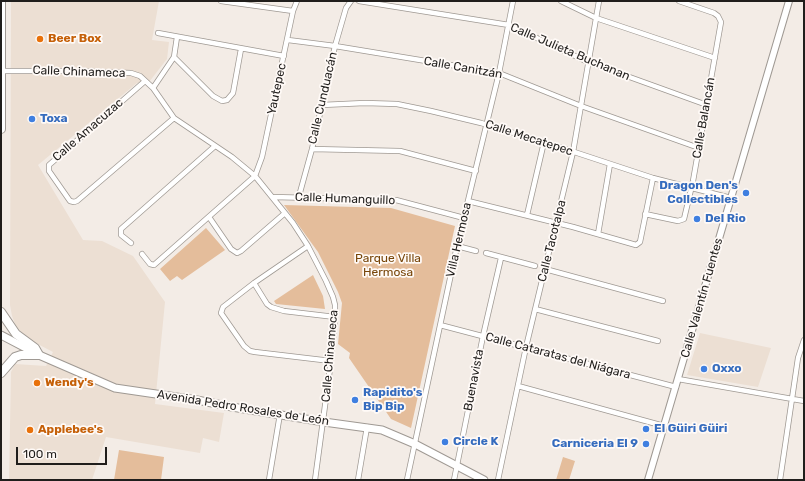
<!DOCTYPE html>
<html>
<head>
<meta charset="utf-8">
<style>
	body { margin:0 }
	#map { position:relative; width:805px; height:481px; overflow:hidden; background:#f3ece6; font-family:Rubik,sans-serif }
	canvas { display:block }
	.frame { position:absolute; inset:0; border:2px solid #201e1c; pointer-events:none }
	.scale { position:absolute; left:16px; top:447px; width:91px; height:18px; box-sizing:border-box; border:2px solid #201e1c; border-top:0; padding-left:5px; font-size:12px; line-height:14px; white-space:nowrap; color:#201e1c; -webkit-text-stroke:3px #fffaf7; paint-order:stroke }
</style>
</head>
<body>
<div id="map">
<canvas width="805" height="481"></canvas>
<div class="frame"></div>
<div class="scale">100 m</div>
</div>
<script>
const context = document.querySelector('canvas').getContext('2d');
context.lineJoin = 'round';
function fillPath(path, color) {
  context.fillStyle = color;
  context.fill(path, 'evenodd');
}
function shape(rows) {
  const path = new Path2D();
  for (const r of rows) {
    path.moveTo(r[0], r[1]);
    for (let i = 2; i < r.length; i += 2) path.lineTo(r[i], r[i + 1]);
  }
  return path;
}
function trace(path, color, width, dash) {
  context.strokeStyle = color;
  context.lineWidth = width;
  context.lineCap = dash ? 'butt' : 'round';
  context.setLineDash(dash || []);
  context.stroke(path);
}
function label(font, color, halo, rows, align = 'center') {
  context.font = font + ' Rubik,sans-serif';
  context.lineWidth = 3.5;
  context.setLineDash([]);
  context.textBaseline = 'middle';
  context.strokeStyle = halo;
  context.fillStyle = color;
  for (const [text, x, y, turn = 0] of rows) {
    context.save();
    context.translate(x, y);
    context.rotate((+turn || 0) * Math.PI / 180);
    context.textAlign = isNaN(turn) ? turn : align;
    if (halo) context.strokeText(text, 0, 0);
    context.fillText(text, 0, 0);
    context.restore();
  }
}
const built = shape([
	[11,1,159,1,152,40,169,42,167,59,149,82,137,83,38,165,83,240,102,241,133,256,165,302,155,404,224,413,219,442,203,438,200,453,106,437,92,480,9,480,11,372,15,364,46,366,53,352,30,340,21,332,15,324,12,316,10,305],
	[700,333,771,348,758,387,687,375]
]);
const green = shape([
	[284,205,391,208,455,226,411,428,391,419,349,358,350,353,338,344,342,303,338,292,318,252],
	[206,228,225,250,182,280,177,276,170,281,160,269],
	[313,275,323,296,325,309,276,304,274,301],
	[119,450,164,457,161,480,114,480],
	[563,457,575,461,569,480,556,480]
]);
const minor = shape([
	[221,1,293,11],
	[359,1,509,25,588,62,707,105],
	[561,1,596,18,715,58],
	[158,33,284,56],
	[177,37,174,57,213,96,222,101,227,100,233,93,241,49],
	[288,40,335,46,499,73,581,106,699,148],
	[1,71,76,71,131,73,140,76,153,88,174,118,232,157,255,176,293,223,308,246,326,281,333,297,335,305,335,317,331,361,315,480],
	[145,81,49,165,49,171,70,201,74,202,77,201,174,118],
	[153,88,174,57],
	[322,105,365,103,397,104,431,111,481,123,544,142,653,178,727,197,731,199],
	[312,149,400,151,476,171],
	[299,196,312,149,335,46,346,8,351,1],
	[272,197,396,200,464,218],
	[468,201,573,227,636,245,640,242,653,178],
	[645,214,678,221,684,219,693,181,721,22,718,16,714,13,679,1],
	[527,215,544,142],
	[209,217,231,249,237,253,241,251,285,213],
	[598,234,610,164],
	[131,243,121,235,121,229,215,146],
	[308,246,254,283,223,307,221,313,244,346,250,351,255,352,331,361],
	[457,246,476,251],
	[486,253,535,266],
	[142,254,150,264,154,265,255,176,262,157,293,11,297,1],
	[545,269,663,301],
	[254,283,267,304,271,307,284,311,335,317],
	[535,309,658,341],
	[440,325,676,387],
	[678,379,804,401],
	[518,386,664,426],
	[269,480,280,414],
	[358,480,367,427],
	[407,480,457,246,499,73,513,1],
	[454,480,483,336,501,258],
	[498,480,526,347,573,152,599,1],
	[780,480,798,358,804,340]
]);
const tertiary = shape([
	[648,480,789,1]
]);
const secondary = shape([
	[1,335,39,355,115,388,197,400,232,407,324,422,382,430,415,444,484,480]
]);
const primary = shape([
	[1,129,1,1],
	[1,312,16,334,35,348,39,355,21,355,15,357,1,373]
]);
const markers = [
	[40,39,4,"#e8710a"],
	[32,119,4,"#3f7fe0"],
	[746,193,4,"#3f7fe0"],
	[697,219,4,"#3f7fe0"],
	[704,369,4,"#3f7fe0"],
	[37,383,4,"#e8710a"],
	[355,400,4,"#3f7fe0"],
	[646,429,4,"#3f7fe0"],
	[30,430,4,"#e8710a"],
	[445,442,4,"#3f7fe0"],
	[646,444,4,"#3f7fe0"]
];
const foodNames = [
	["Beer Box",48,39],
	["Wendy's",45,383],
	["Applebee's",38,430]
];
const streetNames = [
	["Calle Julieta Buchanan",570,52,23],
	["Calle Canitzán",463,68,10],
	["Calle Chinameca",79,72,2],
	["Yautepec",277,89,-78],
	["Calle Cunduacán",323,98,-77],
	["Calle Balancán",704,118,-80],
	["Calle Amacuzac",88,130,-41],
	["Calle Mecatepec",529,138,18],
	["Calle Humanguillo",345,199,2],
	["Villa Hermosa",459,240,-77],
	["Calle Tacotalpa",552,241,-76],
	["Calle Valentín Fuentes",702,298,-74],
	["Calle Chinameca",330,356,-85],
	["Calle Cataratas del Niágara",558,356,15],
	["Buenavista",474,380,-79],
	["Avenida Pedro Rosales de León",243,408,9]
];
const shopNames = [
	["Toxa",40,119],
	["Dragon Den's",738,186,"right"],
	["Collectibles",738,200,"right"],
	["Del Rio",705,219],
	["Oxxo",712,369],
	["Rapidito's",363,393],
	["Bip Bip",363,407],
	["El Güiri Güiri",654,429],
	["Circle K",453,442],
	["Carniceria El 9",638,444,"right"]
];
const parkNames = [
	["Parque Villa",388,259],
	["Hermosa",388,273]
];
fillPath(built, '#ecdfd3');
fillPath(green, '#e4bd9b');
trace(minor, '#9f9993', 6);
trace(tertiary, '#9f9993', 8);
trace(secondary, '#9f9993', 9);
trace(primary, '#9f9993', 10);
trace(minor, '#fff', 4.5);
trace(tertiary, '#fff', 6);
trace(secondary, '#fff', 7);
trace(primary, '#fff', 8);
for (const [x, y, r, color] of markers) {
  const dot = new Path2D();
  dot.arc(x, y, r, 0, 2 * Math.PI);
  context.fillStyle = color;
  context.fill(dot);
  trace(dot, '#fffaf7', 1.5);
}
label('bold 12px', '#c56008', '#fffaf7', foodNames, 'left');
label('12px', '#201e1c', '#fffaf7', streetNames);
label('bold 12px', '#366cbe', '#fffaf7', shopNames, 'left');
label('12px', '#774508', '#fffaf7', parkNames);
</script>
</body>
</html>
